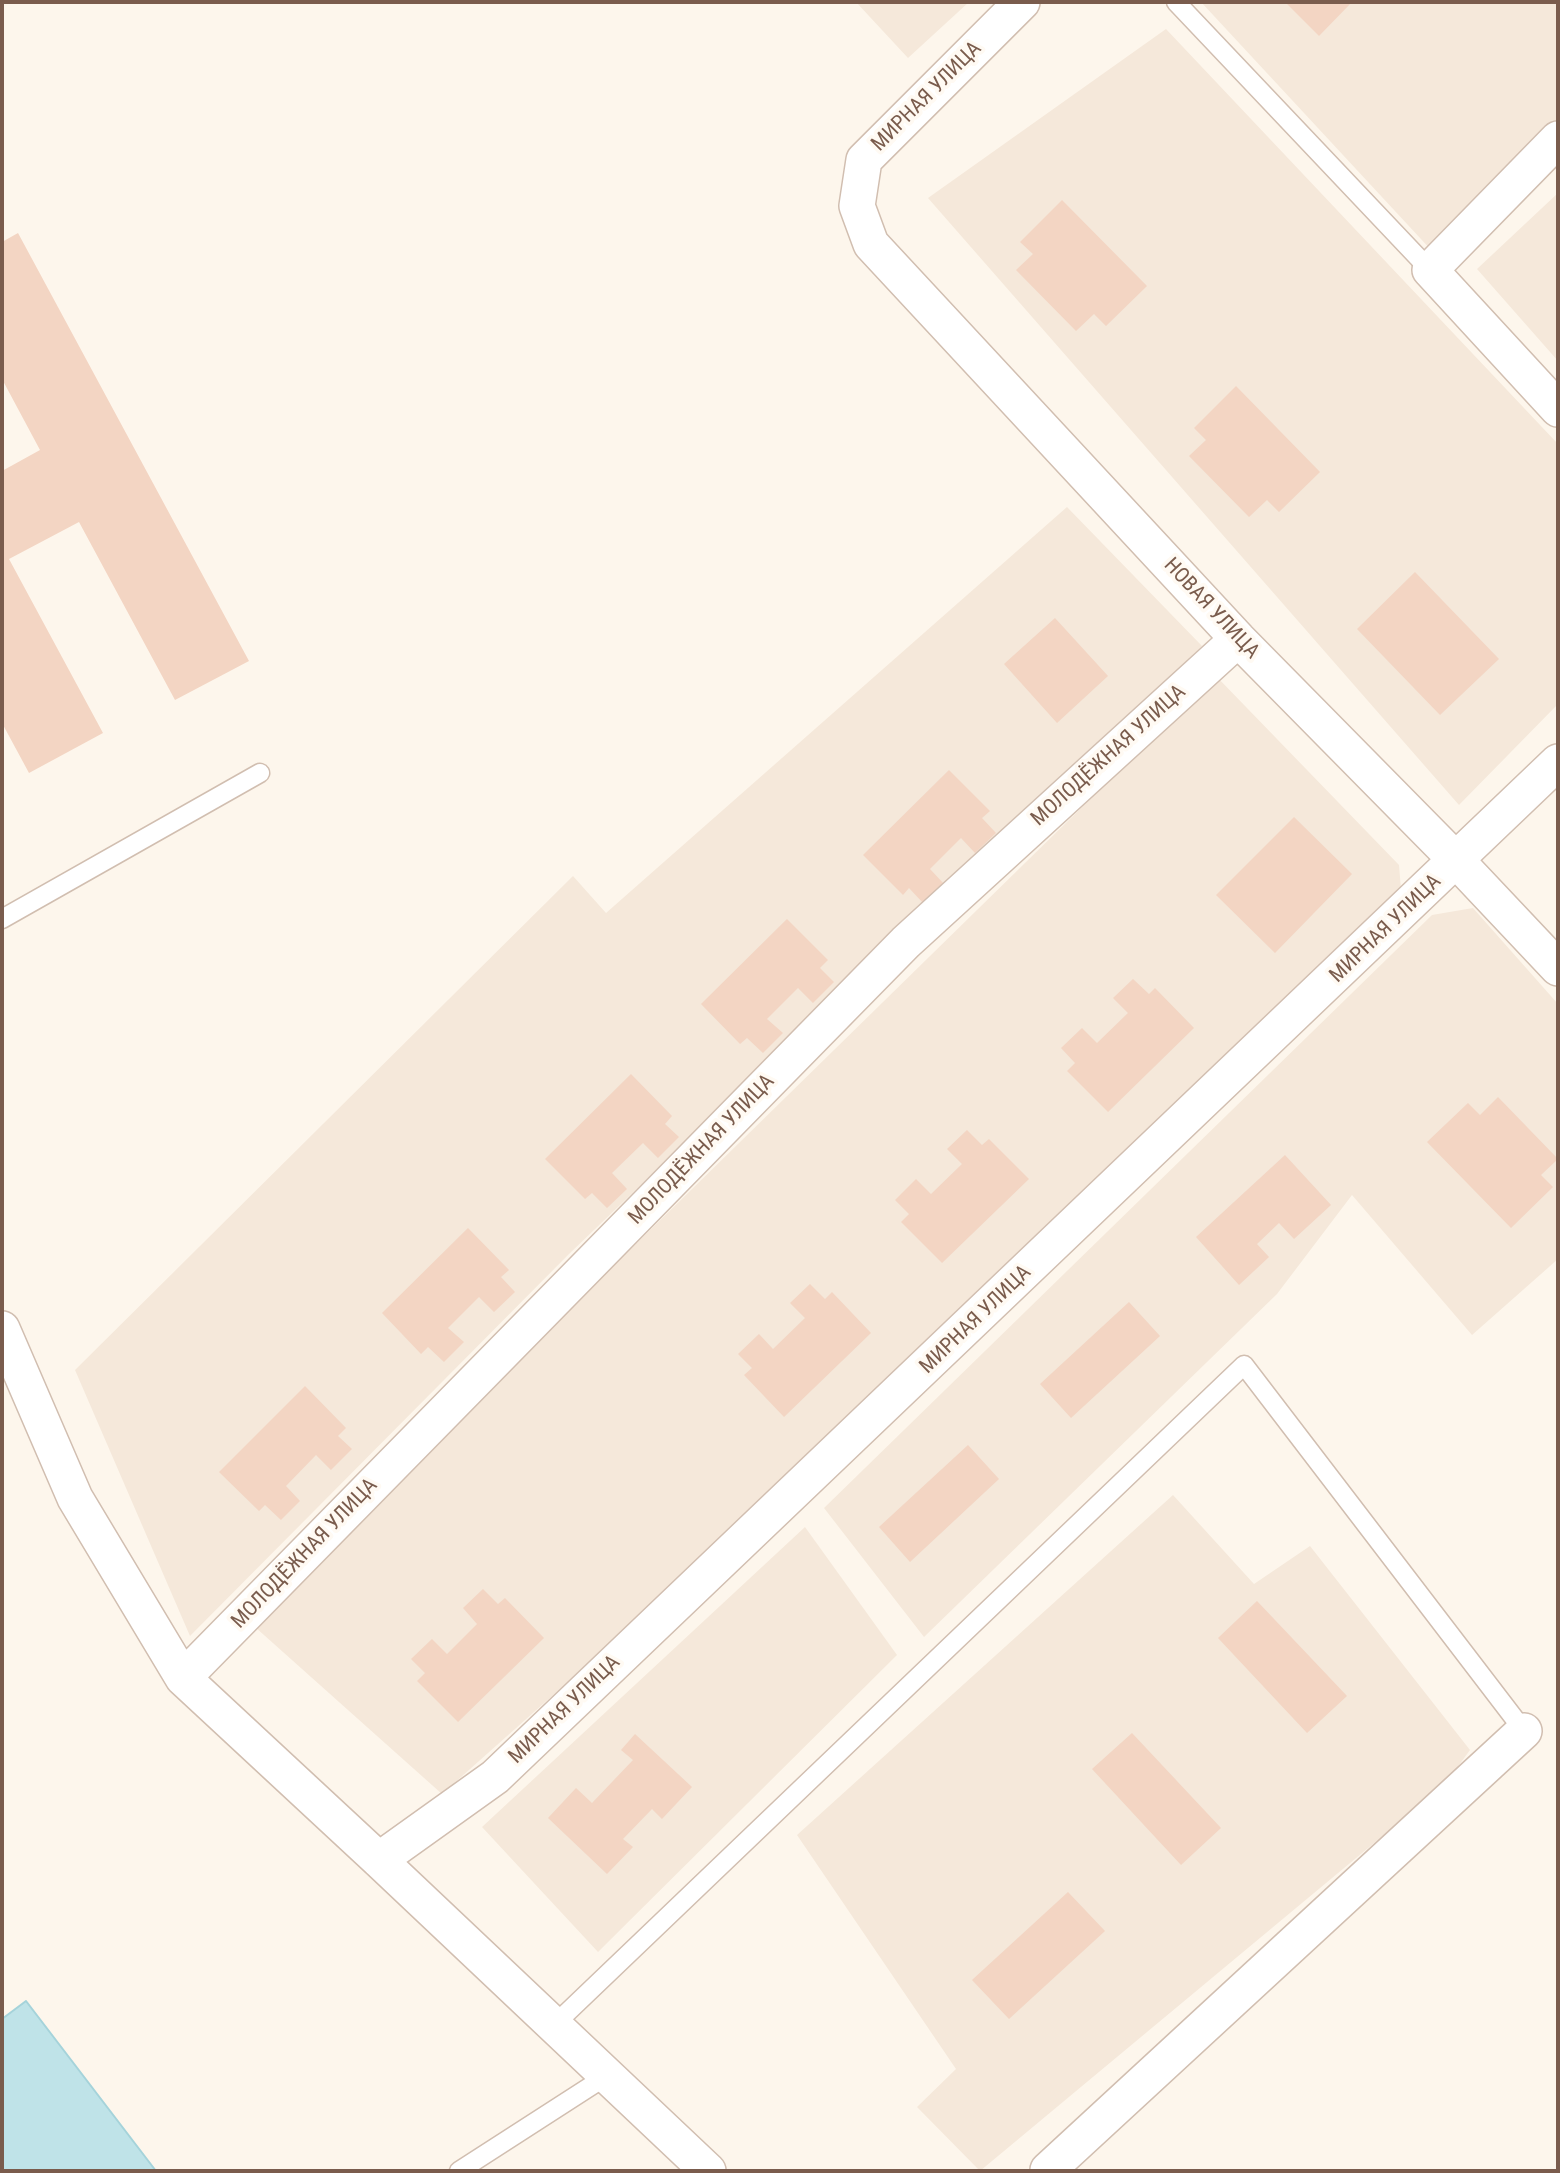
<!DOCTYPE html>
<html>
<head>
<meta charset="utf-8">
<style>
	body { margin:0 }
	#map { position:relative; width:1560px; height:2173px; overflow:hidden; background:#fdf6ec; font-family:"Roboto Condensed",sans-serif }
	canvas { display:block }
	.frame { position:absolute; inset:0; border:4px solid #7a5c4d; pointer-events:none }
</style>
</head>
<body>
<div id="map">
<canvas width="1560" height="2173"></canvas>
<div class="frame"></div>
</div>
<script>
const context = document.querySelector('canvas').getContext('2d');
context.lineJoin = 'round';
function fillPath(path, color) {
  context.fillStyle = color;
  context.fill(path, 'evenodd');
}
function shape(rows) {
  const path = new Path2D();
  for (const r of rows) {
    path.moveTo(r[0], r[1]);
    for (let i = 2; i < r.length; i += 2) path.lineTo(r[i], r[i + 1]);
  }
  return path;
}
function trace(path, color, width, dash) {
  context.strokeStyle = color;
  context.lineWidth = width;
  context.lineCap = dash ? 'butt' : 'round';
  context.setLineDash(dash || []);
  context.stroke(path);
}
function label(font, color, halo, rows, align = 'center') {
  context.font = font + ' "Roboto Condensed",sans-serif';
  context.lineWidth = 7;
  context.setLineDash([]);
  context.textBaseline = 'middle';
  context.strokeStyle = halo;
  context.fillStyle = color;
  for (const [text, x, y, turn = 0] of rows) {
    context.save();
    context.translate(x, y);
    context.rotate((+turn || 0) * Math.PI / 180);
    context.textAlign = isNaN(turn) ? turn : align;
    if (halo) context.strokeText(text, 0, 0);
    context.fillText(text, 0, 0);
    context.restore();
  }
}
const residential = shape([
	[856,2,969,2,908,58],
	[1201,2,1558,2,1558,132,1433,252],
	[1166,29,1558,444,1558,704,1459,805,928,198],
	[1558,193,1558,361,1477,269],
	[1067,507,1202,646,569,1254,190,1636,75,1370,573,876,606,913],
	[1216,676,1399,865,1402,902,671,1590,442,1794,255,1627,596,1283],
	[1473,908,1558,1004,1558,1259,1472,1335,1352,1195,1277,1294,924,1637,824,1508,1432,915],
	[1173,1495,1254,1584,1310,1546,1470,1750,1445,1784,980,2171,917,2107,956,2069,797,1835],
	[805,1527,897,1655,598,1952,482,1827]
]);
const water = shape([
	[26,2001,156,2171,2,2171,2,2019,26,2001]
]);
const building = shape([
	[1285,2,1352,2,1319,36],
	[1062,200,1147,286,1106,326,1094,314,1076,331,1016,270,1033,254,1020,242],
	[18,233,249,661,175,700,79,522,9,559,103,733,29,773,2,723,2,471,40,450,2,379,2,242],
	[1236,386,1320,472,1279,512,1267,500,1249,517,1189,456,1206,440,1194,428],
	[1415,572,1499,659,1440,715,1357,629],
	[1055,618,1108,676,1057,723,1004,664],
	[949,770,990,811,982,818,996,833,975,853,961,838,930,869,944,884,924,904,909,888,903,895,863,855],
	[1294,817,1352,874,1275,953,1216,895],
	[787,919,828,960,820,968,834,982,813,1003,798,988,767,1019,783,1033,763,1053,747,1038,740,1044,701,1004],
	[1133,979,1149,994,1155,988,1194,1028,1108,1112,1067,1071,1075,1063,1061,1048,1082,1028,1097,1043,1128,1013,1113,998],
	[631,1074,672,1116,665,1124,679,1137,658,1158,643,1143,612,1173,627,1189,607,1208,592,1193,585,1199,545,1159],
	[1498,1097,1558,1159,1541,1175,1553,1187,1511,1228,1427,1142,1468,1103,1480,1115],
	[967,1130,982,1145,989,1139,1029,1179,942,1263,901,1222,909,1214,895,1200,916,1179,931,1194,962,1164,947,1149],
	[1285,1155,1331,1205,1294,1239,1279,1223,1257,1244,1269,1257,1239,1285,1196,1237],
	[468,1228,509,1270,501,1277,515,1292,494,1312,479,1297,448,1328,464,1342,444,1362,428,1347,421,1354,382,1313],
	[810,1284,825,1299,832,1292,871,1333,784,1417,744,1375,752,1368,738,1354,759,1334,773,1349,805,1318,790,1303],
	[1129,1302,1160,1336,1071,1418,1040,1384],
	[305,1386,346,1428,338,1436,352,1449,331,1470,316,1455,286,1486,300,1501,281,1520,265,1505,259,1511,219,1472],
	[968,1445,999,1479,910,1562,879,1527],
	[483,1589,498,1604,505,1598,544,1638,458,1722,417,1681,425,1673,411,1659,432,1639,447,1654,477,1624,463,1608],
	[1257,1601,1347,1696,1307,1733,1218,1638],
	[1132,1733,1221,1828,1181,1865,1092,1769],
	[635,1734,692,1787,662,1819,652,1809,623,1839,633,1847,607,1874,548,1818,576,1788,592,1803,633,1760,621,1750],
	[1068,1892,1105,1931,1009,2019,972,1980]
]);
const lane = shape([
	[1176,2,1430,270],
	[2,919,260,773],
	[554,2025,1244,1365,1524,1731],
	[459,2171,608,2075]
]);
const street = shape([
	[1022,2,864,160,857,206,871,244,1238,639,1457,861,1558,968],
	[1558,139,1430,270,1558,409],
	[2,1329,75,1498,183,1678,379,1860,708,2171],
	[183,1678,906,942,1238,639],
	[379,1860,495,1777,1558,762],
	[1048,2170,1524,1731]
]);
const streetNames = [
	["МИРНАЯ УЛИЦА",927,97,-45],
	["НОВАЯ УЛИЦА",1211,609,47],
	["МОЛОДЁЖНАЯ УЛИЦА",1109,756,-42],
	["МИРНАЯ УЛИЦА",1386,929,-44],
	["МОЛОДЁЖНАЯ УЛИЦА",702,1150,-46],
	["МИРНАЯ УЛИЦА",976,1320,-44],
	["МОЛОДЁЖНАЯ УЛИЦА",305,1554,-46],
	["МИРНАЯ УЛИЦА",565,1710,-44]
];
fillPath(residential, '#f5e8da');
fillPath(water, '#bfe3e8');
trace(water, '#a5d3da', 2);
fillPath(building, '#f3d5c3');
trace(lane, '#d1beb0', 21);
trace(street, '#d1beb0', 38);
trace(lane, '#fff', 18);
trace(street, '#fff', 35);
label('21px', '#7a5c4d', '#fffaf3', streetNames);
</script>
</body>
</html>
